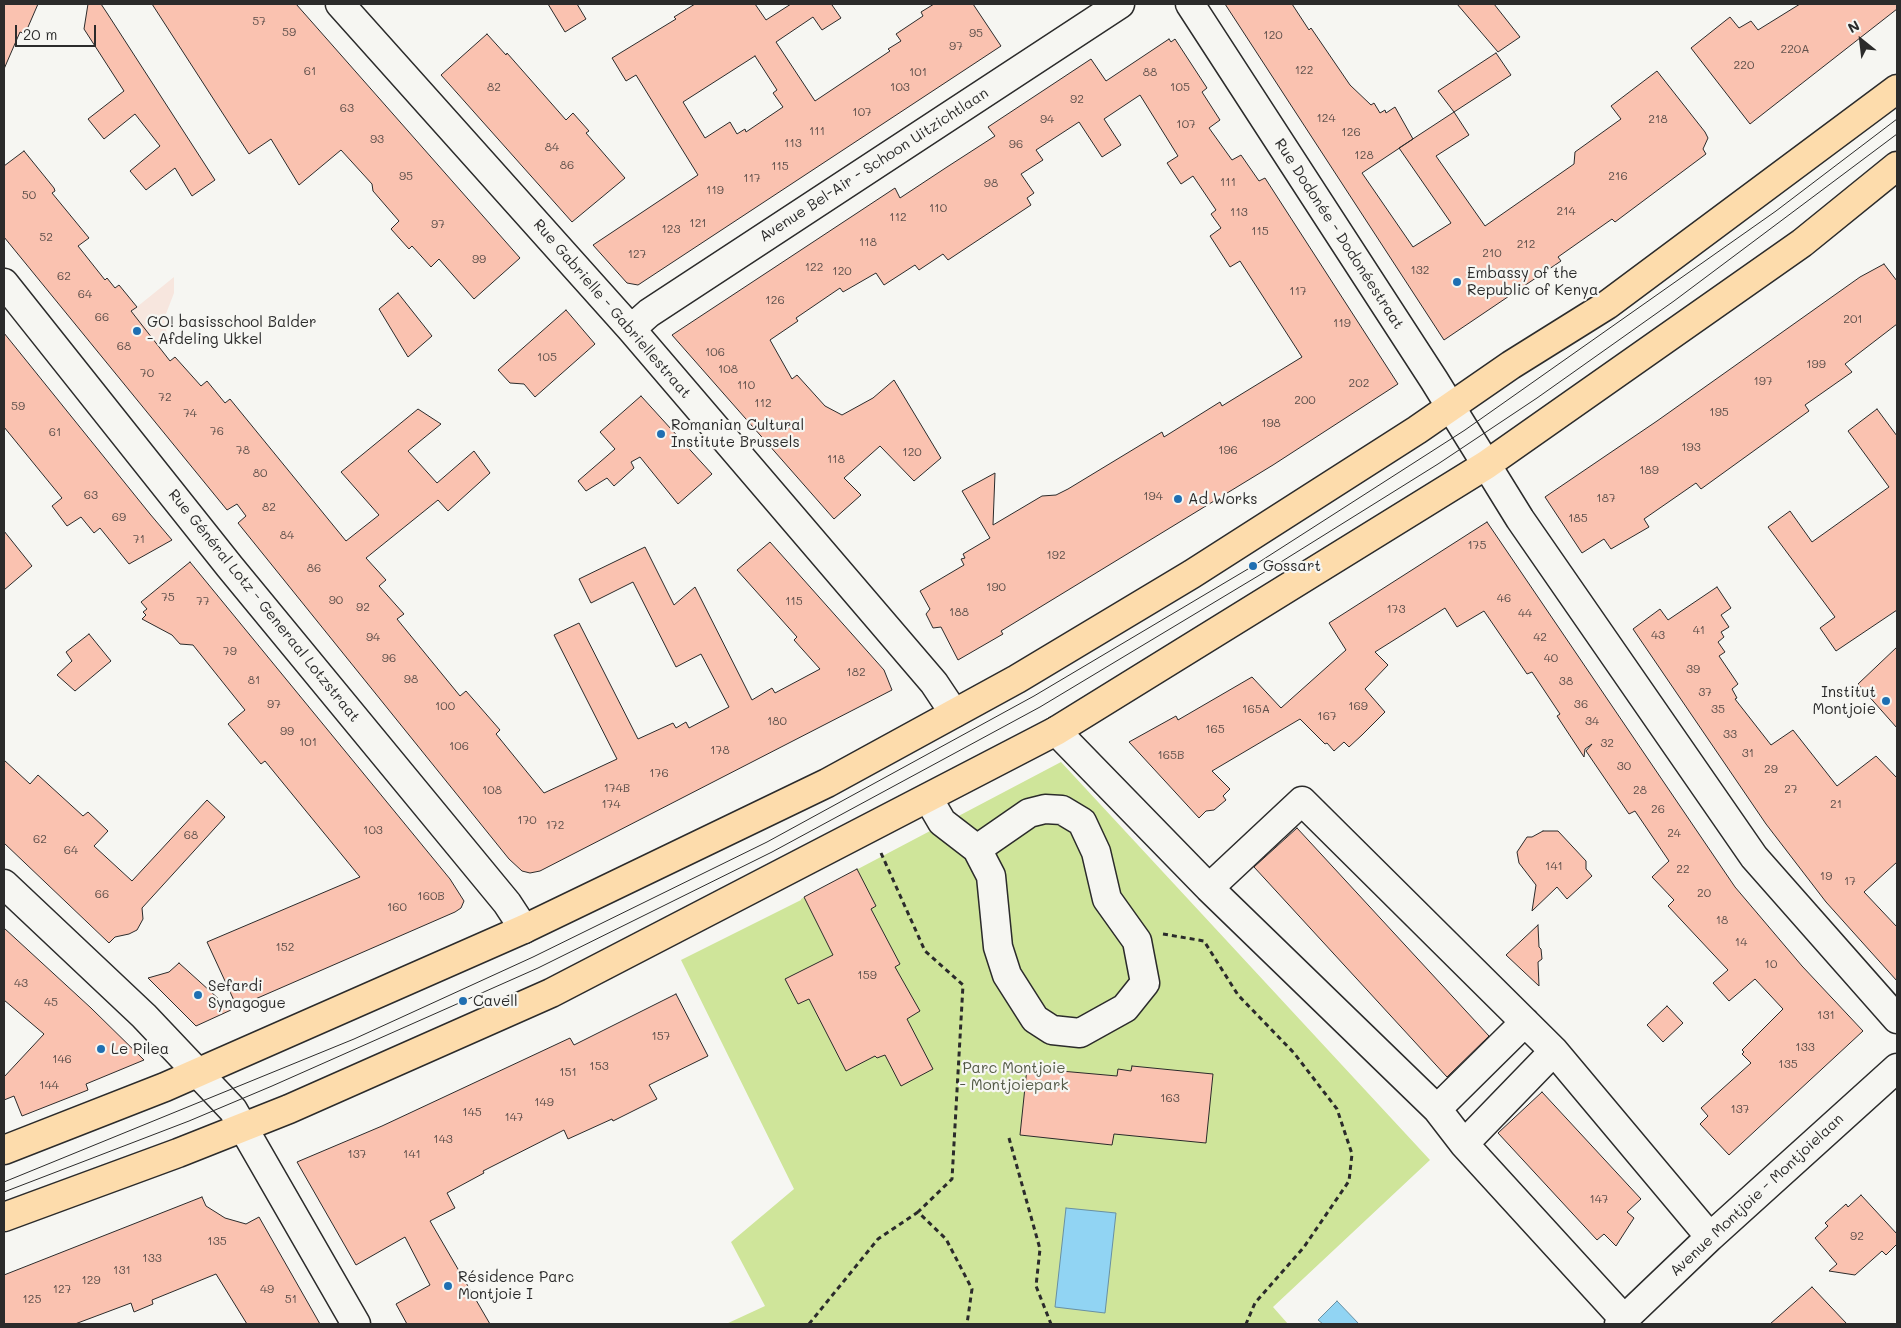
<!DOCTYPE html>
<html>
<head>
<meta charset="utf-8">
<style>
	body { margin:0 }
	#map { position:relative; width:1901px; height:1328px; overflow:hidden; background:#f6f6f2; font-family:Mali,sans-serif }
	canvas { display:block }
	.frame { position:absolute; inset:0; border:5px solid #2b2b2b; pointer-events:none }
	.north { position:absolute; left:1836px; top:15px; width:50px; height:50px; -webkit-text-stroke:4px #f6f6f2; paint-order:stroke; rotate:331deg; font-size:14px; font-weight:700; line-height:20px; text-align:center; color:#2b2b2b }
	.north::after { content:''; display:block; margin:auto; width:18px; height:22px; background:#2b2b2b; clip-path:polygon(50% 0,100% 100%,50% 72%,0 100%) }
	.scale { position:absolute; left:15px; top:25px; width:81px; height:22px; box-sizing:border-box; border:2px solid #2b2b2b; border-top:0; padding-left:6px; font-size:15px; line-height:18px; white-space:nowrap; color:#2b2b2b; -webkit-text-stroke:4px #f6f6f2; paint-order:stroke }
</style>
</head>
<body>
<div id="map">
<canvas width="1901" height="1328"></canvas>
<div class="frame"></div>
<div class="north">N</div>
<div class="scale">20 m</div>
</div>
<script>
const context = document.querySelector('canvas').getContext('2d');
context.lineJoin = 'round';
function fillPath(path, color) {
  context.fillStyle = color;
  context.fill(path, 'evenodd');
}
function shape(rows) {
  const path = new Path2D();
  for (const r of rows) {
    path.moveTo(r[0], r[1]);
    for (let i = 2; i < r.length; i += 2) path.lineTo(r[i], r[i + 1]);
  }
  return path;
}
function trace(path, color, width, dash) {
  context.strokeStyle = color;
  context.lineWidth = width;
  context.lineCap = dash ? 'butt' : 'round';
  context.setLineDash(dash || []);
  context.stroke(path);
}
function label(font, color, halo, rows, align = 'center') {
  context.font = font + ' Mali,sans-serif';
  context.lineWidth = 4.5;
  context.setLineDash([]);
  context.textBaseline = 'middle';
  context.strokeStyle = halo;
  context.fillStyle = color;
  for (const [text, x, y, turn = 0] of rows) {
    context.save();
    context.translate(x, y);
    context.rotate((+turn || 0) * Math.PI / 180);
    context.textAlign = isNaN(turn) ? turn : align;
    if (halo) context.strokeText(text, 0, 0);
    context.fillText(text, 0, 0);
    context.restore();
  }
}
const built = shape([
	[174,277,174,293,164,319,167,335,165,340,119,377,91,344]
]);
const green = shape([
	[1061,762,1430,1160,1273,1307,1288,1324,726,1324,765,1306,731,1242,794,1189,681,960,801,900,801,899]
]);
const water = shape([
	[1066,1208,1116,1213,1105,1313,1055,1307,1066,1208],
	[1337,1301,1359,1324,1323,1324,1318,1320,1337,1301]
]);
const building = shape([
	[4,4,38,4,25,34,20,32,4,69,4,4],
	[88,4,101,4,107,13,215,180,192,196,175,168,146,190,130,171,160,146,135,114,104,139,88,119,124,91,84,29,88,4],
	[152,4,296,4,520,258,474,299,439,259,431,267,412,246,409,249,391,229,399,221,373,191,372,184,341,150,299,185,271,139,249,154,152,4],
	[548,4,577,4,586,19,565,32,548,4],
	[695,4,755,4,766,20,791,4,834,4,832,5,841,18,822,30,813,17,776,42,815,101,890,51,888,49,901,41,896,34,923,16,921,12,934,4,973,4,1001,46,638,285,627,283,593,245,698,175,636,75,626,81,612,58,676,19,674,17,695,4],
	[755,56,777,90,773,93,783,107,746,132,745,129,737,134,730,122,705,138,683,102,755,56],
	[1225,4,1292,4,1309,30,1311,28,1350,85,1371,105,1374,103,1380,113,1385,110,1386,113,1395,107,1413,139,1362,173,1413,247,1451,223,1399,148,1454,112,1469,135,1436,156,1485,226,1574,164,1575,152,1621,119,1611,106,1657,71,1705,132,1708,138,1703,149,1706,154,1615,222,1612,219,1558,257,1561,261,1444,340,1225,4],
	[1457,4,1494,4,1520,37,1498,52,1457,4],
	[1800,4,1897,4,1897,9,1750,124,1691,48,1730,17,1739,28,1751,21,1758,30,1800,4],
	[487,34,506,55,507,53,566,120,573,113,589,131,586,133,625,178,572,222,441,75,487,34],
	[1169,39,1171,42,1175,39,1207,88,1202,92,1220,120,1209,128,1232,160,1241,155,1259,181,1265,178,1398,384,1273,465,1001,631,1003,634,958,660,941,627,933,628,926,614,930,609,920,591,964,565,961,559,965,558,963,554,990,538,962,491,995,473,993,525,1042,496,1056,495,1068,489,1162,432,1164,437,1220,402,1222,406,1302,357,1240,261,1230,267,1210,236,1221,228,1211,214,1216,210,1193,176,1181,184,1167,163,1178,156,1140,95,1104,119,1121,145,1102,157,1079,122,1036,150,1043,160,1021,174,1034,193,1027,198,1031,205,948,260,943,254,919,270,915,265,884,285,876,273,843,292,840,288,796,318,798,321,770,340,792,379,797,375,825,406,842,415,873,398,894,380,941,458,914,481,880,446,844,478,861,495,834,519,672,335,895,188,900,198,947,167,995,136,988,127,1091,59,1106,81,1169,39],
	[1496,53,1511,75,1454,112,1438,91,1496,53],
	[24,151,54,188,55,191,52,193,89,238,78,246,105,280,107,278,115,288,119,285,137,307,131,311,170,361,175,357,201,386,207,381,225,403,230,399,346,541,379,515,341,472,418,409,441,424,408,451,437,483,474,451,490,473,448,511,438,500,366,558,386,580,379,586,404,614,397,619,460,696,466,691,500,730,496,734,544,793,617,759,554,635,579,623,638,739,673,723,676,728,686,722,689,728,729,707,701,654,676,667,633,582,591,603,579,579,645,547,674,605,695,587,752,700,772,688,775,693,820,669,794,640,797,637,737,570,770,542,884,670,892,690,540,871,530,873,522,871,509,859,238,523,246,516,237,504,227,510,4,237,4,166,24,151],
	[1884,264,1897,281,1897,324,1845,364,1852,372,1805,405,1809,411,1701,489,1696,483,1644,519,1649,527,1611,549,1604,539,1582,553,1545,497,1657,421,1860,277,1884,264],
	[398,293,432,336,408,357,379,309,398,293],
	[566,310,595,344,535,397,524,384,510,383,498,370,566,310],
	[4,333,150,514,172,540,129,564,100,528,94,533,81,517,67,526,52,506,62,498,4,427,4,333],
	[641,396,712,474,678,504,640,457,631,462,634,468,614,486,607,478,586,491,578,481,615,449,600,432,641,396],
	[1877,409,1897,436,1897,610,1836,651,1820,628,1835,617,1768,527,1790,511,1812,542,1889,487,1848,431,1877,409],
	[1487,522,1735,887,1802,966,1863,1031,1729,1155,1700,1124,1708,1116,1701,1108,1751,1063,1742,1054,1744,1052,1742,1050,1783,1009,1755,979,1729,1001,1713,983,1728,970,1668,906,1674,900,1652,877,1669,861,1635,811,1629,814,1586,751,1592,744,1585,749,1584,757,1557,716,1560,714,1532,672,1527,674,1484,611,1457,627,1445,608,1375,652,1388,665,1365,689,1385,712,1362,735,1349,747,1344,742,1334,751,1327,743,1325,744,1300,719,1212,771,1230,789,1223,796,1226,800,1214,810,1206,811,1199,818,1129,742,1176,716,1178,720,1252,677,1281,708,1346,650,1329,623,1487,522],
	[4,531,32,566,4,590,4,531],
	[190,562,450,879,464,901,461,908,455,912,237,1007,207,942,360,877,265,761,261,764,228,724,245,710,193,645,180,644,172,635,142,619,146,615,143,612,147,609,141,602,190,562],
	[1717,587,1731,608,1721,615,1729,627,1721,632,1724,637,1718,642,1725,652,1719,656,1738,684,1732,689,1737,698,1735,699,1771,745,1793,730,1837,786,1876,756,1897,778,1897,862,1864,892,1897,927,1897,981,1826,902,1766,824,1633,629,1660,609,1668,620,1717,587],
	[89,634,111,661,75,691,57,675,72,661,66,652,89,634],
	[1897,647,1897,728,1858,684,1897,647],
	[4,760,30,784,38,775,83,816,88,812,108,831,94,846,132,881,207,800,225,817,142,908,143,919,137,930,129,934,115,937,109,943,4,843,4,760],
	[1297,828,1489,1036,1447,1077,1254,867,1297,828],
	[1543,831,1558,831,1586,861,1586,869,1592,876,1567,899,1557,887,1532,911,1536,885,1519,863,1517,852,1527,837,1532,837,1543,831],
	[857,869,876,906,871,909,900,964,895,967,920,1011,907,1019,933,1069,901,1086,885,1055,877,1058,875,1056,846,1071,809,999,798,1004,785,979,833,955,804,897,857,869],
	[1538,925,1539,947,1541,949,1542,959,1538,962,1539,986,1506,955,1538,925],
	[4,928,91,1008,144,1060,86,1084,88,1090,22,1116,14,1096,4,1100,4,1077,44,1034,4,1000,4,928],
	[179,963,231,1010,196,1026,148,978,169,972,179,963],
	[676,994,708,1056,649,1085,657,1099,613,1121,612,1119,568,1139,564,1130,483,1171,484,1173,447,1193,455,1208,430,1221,490,1324,407,1324,396,1304,430,1285,405,1237,356,1265,297,1162,382,1126,570,1038,574,1045,676,994],
	[1667,1006,1683,1023,1663,1042,1647,1025,1667,1006],
	[1132,1066,1213,1074,1206,1143,1114,1134,1112,1145,1020,1135,1027,1068,1117,1076,1118,1069,1131,1071,1132,1066],
	[1542,1092,1641,1199,1627,1212,1634,1218,1616,1246,1604,1234,1597,1240,1498,1133,1542,1092],
	[1861,1195,1897,1234,1897,1244,1886,1255,1882,1251,1855,1275,1829,1271,1837,1264,1815,1238,1828,1226,1825,1223,1846,1204,1848,1207,1861,1195],
	[202,1197,206,1206,225,1218,246,1224,259,1217,320,1324,247,1324,216,1274,152,1300,153,1304,134,1312,131,1303,75,1324,4,1324,4,1275,202,1197],
	[1812,1287,1847,1324,1770,1324,1812,1287]
]);
const path = shape([
	[881,853,925,951,963,985,952,1179,918,1212,946,1239,972,1289,967,1324],
	[1163,934,1204,941,1238,995,1294,1053,1337,1109,1352,1154,1349,1181,1304,1247,1255,1303,1246,1324],
	[1009,1138,1040,1249,1036,1286,1051,1324],
	[809,1324,878,1239,918,1212]
]);
const minor = shape([
	[340,4,631,329,934,683,954,713],
	[1190,4,1434,380,1520,519,1754,857,1897,1019],
	[4,283,230,567,507,903,524,929],
	[631,329,649,313,1120,4],
	[1056,731,1209,888,1437,1109,1464,1144,1624,1319],
	[928,798,942,822,977,849,991,876,998,947,1007,975,1035,1019,1052,1030,1080,1033,1125,1008,1145,983,1137,941,1107,899,1096,852,1082,822,1062,810,1045,809,1029,813,977,849],
	[4,884,144,1016,233,1110,356,1324],
	[1209,888,1302,801,1554,1051,1710,1237],
	[1437,1109,1525,1022],
	[1464,1144,1554,1051],
	[1619,1324,1710,1237,1897,1068]
]);
const major = shape([
	[4,1150,165,1087,524,929,827,783,1017,679,1192,574,1417,430,1511,365,1607,305,1897,89],
	[4,1217,178,1153,289,1109,551,993,1056,731,1486,465,1802,243,1897,166]
]);
const tram = shape([
	[4,1182,354,1039,533,957,767,842,1034,696,1253,566,1465,430,1776,211,1897,119],
	[4,1192,189,1121,272,1086,538,968,772,852,1040,707,1268,570,1438,464,1537,398,1674,301,1897,134]
]);
const markers = [
	[1457,282,5,"#1f6fb2"],
	[137,331,5,"#1f6fb2"],
	[661,434,5,"#1f6fb2"],
	[1178,499,5,"#1f6fb2"],
	[1253,566,5,"#1f6fb2"],
	[1886,701,5,"#1f6fb2"],
	[198,995,5,"#1f6fb2"],
	[463,1001,5,"#1f6fb2"],
	[101,1049,5,"#1f6fb2"],
	[448,1286,5,"#1f6fb2"]
];
const numberNames = [
	["57",259,21],
	["59",289,32],
	["95",976,33],
	["120",1273,35],
	["97",956,46],
	["220A",1795,49],
	["220",1744,65],
	["122",1304,70],
	["61",310,71],
	["101",918,72],
	["88",1150,72],
	["82",494,87],
	["103",900,87],
	["105",1180,87],
	["92",1077,99],
	["63",347,108],
	["107",862,112],
	["124",1326,118],
	["94",1047,119],
	["218",1658,119],
	["107",1186,124],
	["111",817,131],
	["126",1351,132],
	["93",377,139],
	["113",793,143],
	["96",1016,144],
	["84",552,147],
	["128",1364,155],
	["86",567,165],
	["115",780,166],
	["95",406,176],
	["216",1618,176],
	["117",752,178],
	["111",1228,182],
	["98",991,183],
	["119",715,190],
	["50",29,195],
	["110",938,208],
	["214",1566,211],
	["113",1239,212],
	["112",898,217],
	["121",698,223],
	["97",438,224],
	["123",671,229],
	["115",1260,231],
	["52",46,237],
	["118",868,242],
	["212",1526,244],
	["210",1492,253],
	["127",637,254],
	["99",479,259],
	["122",814,267],
	["132",1420,270],
	["120",842,271],
	["62",64,276],
	["117",1298,291],
	["64",85,294],
	["126",775,300],
	["66",102,317],
	["201",1853,319],
	["119",1342,323],
	["68",124,346],
	["106",715,352],
	["105",547,357],
	["199",1816,364],
	["108",728,369],
	["70",147,373],
	["197",1763,381],
	["202",1359,383],
	["110",746,385],
	["72",165,397],
	["200",1305,400],
	["112",763,403],
	["59",18,406],
	["195",1719,412],
	["74",190,413],
	["198",1271,423],
	["76",217,431],
	["61",55,432],
	["193",1691,447],
	["78",243,450],
	["196",1228,450],
	["120",912,452],
	["118",836,459],
	["189",1649,470],
	["80",260,473],
	["63",91,495],
	["194",1153,496],
	["187",1606,498],
	["82",269,507],
	["69",119,517],
	["185",1578,518],
	["84",287,535],
	["71",139,539],
	["175",1477,545],
	["192",1056,555],
	["86",314,568],
	["190",996,587],
	["75",168,597],
	["46",1504,598],
	["90",336,600],
	["77",203,601],
	["115",794,601],
	["92",363,607],
	["173",1396,609],
	["188",959,612],
	["44",1525,613],
	["41",1699,630],
	["43",1658,635],
	["94",373,637],
	["42",1540,637],
	["79",230,651],
	["96",389,658],
	["40",1551,658],
	["39",1693,669],
	["182",856,672],
	["98",411,679],
	["81",254,680],
	["38",1566,681],
	["37",1705,692],
	["97",274,704],
	["36",1581,704],
	["100",445,706],
	["169",1358,706],
	["165A",1256,709],
	["35",1718,709],
	["167",1327,716],
	["180",777,721],
	["34",1592,721],
	["165",1215,729],
	["99",287,731],
	["33",1730,734],
	["101",308,742],
	["32",1607,743],
	["106",459,746],
	["178",720,750],
	["31",1748,753],
	["165B",1171,755],
	["30",1624,766],
	["29",1771,769],
	["176",659,773],
	["174B",617,788],
	["27",1791,789],
	["108",492,790],
	["28",1640,790],
	["174",611,804],
	["21",1836,804],
	["26",1658,809],
	["170",527,820],
	["172",555,825],
	["103",373,830],
	["24",1674,833],
	["68",191,835],
	["62",40,839],
	["64",71,850],
	["141",1554,866],
	["22",1683,869],
	["19",1826,876],
	["17",1850,881],
	["20",1704,893],
	["66",102,894],
	["160B",431,896],
	["160",397,907],
	["18",1722,920],
	["14",1741,942],
	["152",285,947],
	["10",1771,964],
	["159",867,975],
	["43",21,983],
	["45",51,1002],
	["131",1826,1015],
	["157",661,1036],
	["133",1805,1047],
	["146",62,1059],
	["135",1788,1064],
	["153",599,1066],
	["151",568,1072],
	["144",49,1085],
	["163",1170,1098],
	["149",544,1102],
	["137",1740,1109],
	["145",472,1112],
	["147",514,1117],
	["143",443,1139],
	["137",357,1154],
	["141",412,1154],
	["147",1599,1199],
	["92",1857,1236],
	["135",217,1241],
	["133",152,1258],
	["131",122,1270],
	["129",91,1280],
	["127",62,1289],
	["49",267,1289],
	["125",32,1299],
	["51",291,1299]
];
const streetNames = [
	["Avenue Bel-Air - Schoon Uitzichtlaan",874,165,-33],
	["Rue Dodonée - Dodonéestraat",1339,234,57],
	["Rue Gabrielle - Gabriellestraat",612,309,49],
	["Rue Général Lotz - Generaal Lotzstraat",264,606,51],
	["Avenue Montjoie - Montjoielaan",1757,1195,-43]
];
const poiNames = [
	["Embassy of the",1467,273],
	["Republic of Kenya",1467,290],
	["GO! basisschool Balder",147,322],
	["- Afdeling Ukkel",147,339],
	["Romanian Cultural",671,425],
	["Institute Brussels",671,442],
	["Ad Works",1188,499],
	["Gossart",1263,566],
	["Institut",1876,692,"right"],
	["Montjoie",1876,709,"right"],
	["Sefardi",208,986],
	["Synagogue",208,1003],
	["Cavell",473,1001],
	["Le Pilea",111,1049],
	["Résidence Parc",458,1277],
	["Montjoie I",458,1294]
];
const parkNames = [
	["Parc Montjoie",1014,1068],
	["- Montjoiepark",1014,1085]
];
fillPath(built, '#f7e6de');
fillPath(green, '#cfe59a');
fillPath(water, '#91d4f3');
trace(water, '#6890a3', 1);
fillPath(building, '#fac2b0');
trace(building, '#2b2b2b', 1);
trace(minor, '#2b2b2b', 31);
trace(major, '#2b2b2b', 31);
trace(path, '#2b2b2b', 3, [5, 4]);
trace(minor, '#f6f6f2', 28);
trace(major, '#fddcac', 28);
trace(tram, '#2b2b2b', 1);
for (const [x, y, r, color] of markers) {
  const dot = new Path2D();
  dot.arc(x, y, r, 0, 2 * Math.PI);
  context.fillStyle = color;
  context.fill(dot);
  trace(dot, '#f6f6f2', 2);
}
label('12px', '#5f514c', null, numberNames);
label('15px', '#2b2b2b', '#f6f6f2', streetNames);
label('15px', '#2b2b2b', '#f6f6f2', poiNames, 'left');
label('15px', '#545a47', '#f6f6f2', parkNames);
</script>
</body>
</html>
